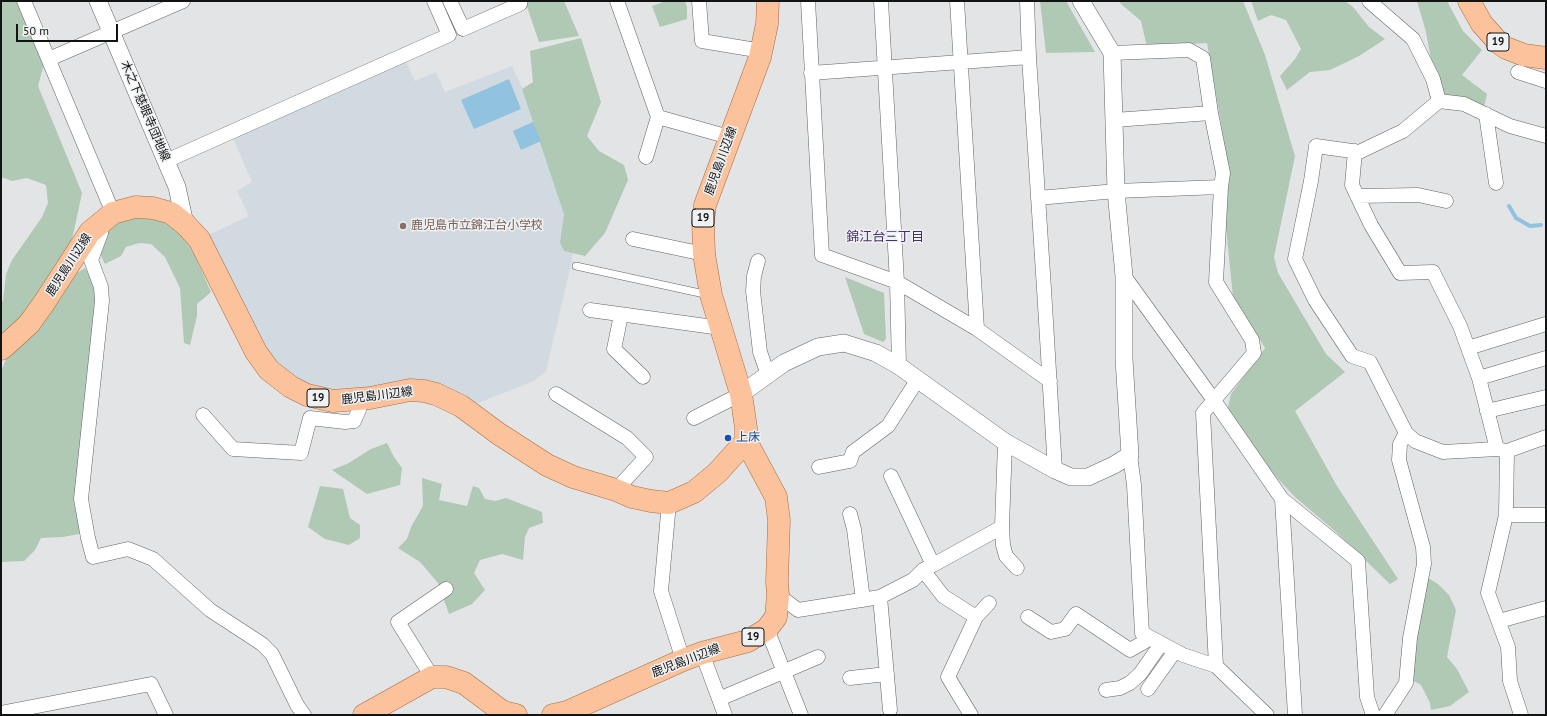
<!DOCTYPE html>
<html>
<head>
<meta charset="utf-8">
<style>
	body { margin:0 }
	#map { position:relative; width:1547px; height:716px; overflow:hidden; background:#e3e4e6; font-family:"PT Sans",sans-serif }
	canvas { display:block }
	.frame { position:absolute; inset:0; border:2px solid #121313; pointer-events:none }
	.scale { position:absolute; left:16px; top:24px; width:102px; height:18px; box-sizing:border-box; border:2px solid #121313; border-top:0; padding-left:5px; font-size:12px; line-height:14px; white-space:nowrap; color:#121313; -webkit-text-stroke:3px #f0f1f3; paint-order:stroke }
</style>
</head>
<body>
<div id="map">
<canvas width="1547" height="716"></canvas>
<div class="frame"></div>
<div class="scale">50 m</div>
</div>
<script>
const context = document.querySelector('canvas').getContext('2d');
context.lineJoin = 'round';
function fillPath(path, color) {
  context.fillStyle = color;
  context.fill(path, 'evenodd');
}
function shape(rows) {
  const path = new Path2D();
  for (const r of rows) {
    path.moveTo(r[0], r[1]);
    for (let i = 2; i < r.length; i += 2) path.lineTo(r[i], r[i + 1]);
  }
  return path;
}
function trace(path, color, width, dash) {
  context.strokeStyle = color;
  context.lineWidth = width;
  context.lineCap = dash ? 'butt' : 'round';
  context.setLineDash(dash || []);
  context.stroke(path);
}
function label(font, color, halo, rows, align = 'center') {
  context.font = font + ' "PT Sans","Noto Sans JP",sans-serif';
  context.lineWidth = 3;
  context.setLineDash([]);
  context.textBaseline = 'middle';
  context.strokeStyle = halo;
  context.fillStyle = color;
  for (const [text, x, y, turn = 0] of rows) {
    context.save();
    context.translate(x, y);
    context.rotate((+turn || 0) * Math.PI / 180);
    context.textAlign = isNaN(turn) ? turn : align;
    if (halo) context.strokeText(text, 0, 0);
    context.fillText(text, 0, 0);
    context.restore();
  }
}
const built = shape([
	[406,62,415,81,436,72,445,92,512,66,548,143,583,202,570,269,546,371,534,381,473,405,334,392,314,387,295,378,273,362,208,235,249,216,237,191,252,182,232,136]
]);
const green = shape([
	[1,1,17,1,44,64,38,86,82,193,70,249,35,304,1,341,1,303,3,301,6,274,12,260,42,217,48,203,46,185,27,178,12,181,1,177],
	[525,1,564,1,579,36,539,42],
	[666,1,685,1,687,7,687,19,660,27,652,6],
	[1040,1,1066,1,1095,52,1046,53],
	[1119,1,1243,1,1265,55,1295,156,1274,257,1278,273,1326,354,1345,372,1295,411,1337,486,1398,579,1390,584,1335,531,1295,497,1250,449,1226,416,1231,394,1265,348,1233,297,1225,218,1229,170,1207,43,1147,47,1141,21,1121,4],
	[1251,1,1345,1,1353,7,1369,27,1385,39,1359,56,1330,70,1310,72,1287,90,1280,76,1295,59,1301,49,1286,20,1271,15,1258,21],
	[1417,1,1447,1,1463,31,1482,50,1462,75,1487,94,1482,116,1449,103,1437,92,1441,81,1432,65,1426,32],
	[581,38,601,102,587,136,599,151,624,165,628,180,605,233,585,256,564,251,560,243,564,214,522,89,533,82,530,51],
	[126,216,162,216,183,235,196,258,211,292,197,304,197,316,190,345,184,343,180,288,165,257,151,244,139,243,126,247,121,256,105,264,99,252,109,221],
	[85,268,97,287,81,523,79,534,63,537,41,538,35,550,24,561,1,562,1,372,6,359,32,331,72,276],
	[845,277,884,293,886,339,883,342,864,334],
	[387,443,394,457,402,468,400,485,367,494,332,470,347,464,371,449],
	[422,478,442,484,439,500,467,506,473,486,479,488,485,499,495,501,506,498,542,512,543,523,529,528,525,537,523,560,502,554,480,560,474,573,485,590,472,604,449,614,438,583,420,562,398,548,407,539,411,527,423,506],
	[320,486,343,489,350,518,360,525,360,538,349,545,325,539,308,527],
	[1428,578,1438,584,1449,595,1456,610,1447,657,1457,669,1469,692,1450,706,1431,710,1430,703,1421,685,1405,676]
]);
const water = shape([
	[509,79,521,109,474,129,461,100],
	[533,122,541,141,521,150,513,131]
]);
const stream = shape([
	[1509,206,1516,218,1530,226,1541,225]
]);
const service = shape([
	[576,266,709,295]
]);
const minor = shape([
	[24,1,113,213],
	[450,1,463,29,520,4,519,1],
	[617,1,658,117,729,137],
	[699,1,702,41,762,51],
	[808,1,822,255,897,282,977,329,1050,381],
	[881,1,897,282,899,366],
	[957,1,977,329],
	[1027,1,1029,57,1044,289,1055,470],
	[1369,1,1413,39,1433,79,1439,101,1464,104,1510,126,1546,136],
	[1112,53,1189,50,1203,58,1211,113,1223,173,1221,187,1216,282,1252,340,1254,353,1203,413,1216,666],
	[49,59,183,1],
	[1518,72,1546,81],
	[811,73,1029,57],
	[1439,101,1403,131,1359,152,1316,146,1311,181,1295,259,1315,300,1352,356,1370,362,1406,433,1415,441,1443,452,1497,449,1507,451,1546,437],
	[1486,114,1496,183],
	[1114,120,1211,113],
	[1355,151,1352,185,1371,225,1400,273,1433,272,1460,326,1479,378,1497,449],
	[646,157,658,117],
	[166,161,449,35,434,1],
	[1357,196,1418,195,1446,201],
	[1038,198,1116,191,1221,187],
	[102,222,101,233,91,260,101,287,102,301,81,499,88,538,93,557,128,549,153,559,210,610,262,644,272,654,297,705,304,715],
	[633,239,704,254],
	[758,261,754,276,753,291,760,352,768,375],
	[1124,276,1213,399,1282,499,1358,561,1367,697,1373,715],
	[590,310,721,328],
	[621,315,614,349,643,377],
	[1468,348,1546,324],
	[1479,378,1546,358],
	[556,394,627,438,646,457,616,490],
	[1487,411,1546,397],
	[203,415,233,449,301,453,310,418,345,422,354,421,359,410,358,399],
	[694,418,741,394],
	[1507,451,1506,515,1488,593,1508,647,1510,681,1521,715],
	[1130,455,1134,485,1142,633,1183,655,1216,666,1267,715],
	[819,467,850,461,853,452,888,426,918,379],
	[891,476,933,565],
	[1282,499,1295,715],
	[669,503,661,591,683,660],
	[850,514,854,529,863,600],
	[1506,515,1544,515],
	[1002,527,1003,545,1006,556,1017,568],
	[923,570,943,596,976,617,948,677,971,715],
	[778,595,798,610,880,597,913,580,923,570,933,565,1002,527,1005,442],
	[880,597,890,710],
	[976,617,989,603],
	[1028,617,1051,632,1065,629,1076,614,1130,650,1151,638],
	[1499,621,1546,608],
	[767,629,801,715],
	[702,653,725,715],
	[432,677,398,622,446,589],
	[850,678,887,674],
	[1148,689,1175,651],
	[1106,690,1120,688,1130,683,1140,674,1161,644],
	[719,699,818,657],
	[1,713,151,684,166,715],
	[1385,715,1406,683,1410,638,1424,564,1423,547,1399,460,1400,444,1406,433]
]);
const tertiary = shape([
	[98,1,177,187,185,224],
	[741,394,784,363,818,347,844,343,876,353,899,366,1005,442,1055,470,1071,477,1088,477,1114,465,1130,455,1124,359,1124,276,1116,191,1112,53,1081,1]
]);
const primary = shape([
	[1469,1,1482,24,1499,43,1506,48,1524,55,1546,58],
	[1,349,5,346,29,324,44,303,90,232,113,213,135,207,153,208,171,213,185,224,199,239,256,352,269,370,291,387,307,395,333,401,370,398,410,390,424,391,436,394,461,406,499,434,547,465,573,477,616,490,632,497,651,501,669,503,694,492,717,473,746,441],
	[364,715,432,677,446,677,464,683,503,712,516,715],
	[553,715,567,712,683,660,702,653,748,641,767,629,776,617,778,595,777,582,779,520,776,497,746,441,746,428,741,394,711,295,704,254,703,222,705,205,760,57,767,24,768,1]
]);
const markers = [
	[403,226,4,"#8d6e63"],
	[728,438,4,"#1a4fb4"]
];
const shields = [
	[1498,42,22],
	[703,218,22],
	[318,398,22],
	[753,637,22]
];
const shieldNames = [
	["19",1498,42],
	["19",703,218],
	["19",318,398],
	["19",753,637]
];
const streetNames = [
	["木之下慈眼寺団地線",145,111,67],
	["鹿児島川辺線",721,161,-70],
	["鹿児島川辺線",69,265,-57],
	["鹿児島川辺線",377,396,-7],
	["鹿児島川辺線",686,661,-21]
];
const educationNames = [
	["鹿児島市立錦江台小学校",411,226]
];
const transitNames = [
	["上床",736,438]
];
const neighbourhoodNames = [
	["錦江台三丁目",885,237]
];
fillPath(built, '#d2dae1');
fillPath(green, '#afc9b4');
fillPath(water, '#91c2df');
trace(stream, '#91c2df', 4);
trace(service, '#626364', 8);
trace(minor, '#626364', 15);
trace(tertiary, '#626364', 18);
trace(primary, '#a86b40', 23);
trace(service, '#fff', 7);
trace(minor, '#fff', 14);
trace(tertiary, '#fff', 17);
trace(primary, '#fbc29b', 22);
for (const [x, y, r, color] of markers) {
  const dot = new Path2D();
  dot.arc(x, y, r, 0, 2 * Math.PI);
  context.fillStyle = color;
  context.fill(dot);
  trace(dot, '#f0f1f3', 1.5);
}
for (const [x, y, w] of shields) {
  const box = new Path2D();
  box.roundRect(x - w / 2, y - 9, w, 18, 3);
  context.fillStyle = '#f0f1f3';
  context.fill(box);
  trace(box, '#121313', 1);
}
label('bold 11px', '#121313', null, shieldNames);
label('12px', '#121313', '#f0f1f3', streetNames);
label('12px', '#785e54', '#f0f1f3', educationNames, 'left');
label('12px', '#164399', '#f0f1f3', transitNames, 'left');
label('13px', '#45306c', '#f0f1f3', neighbourhoodNames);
</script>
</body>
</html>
